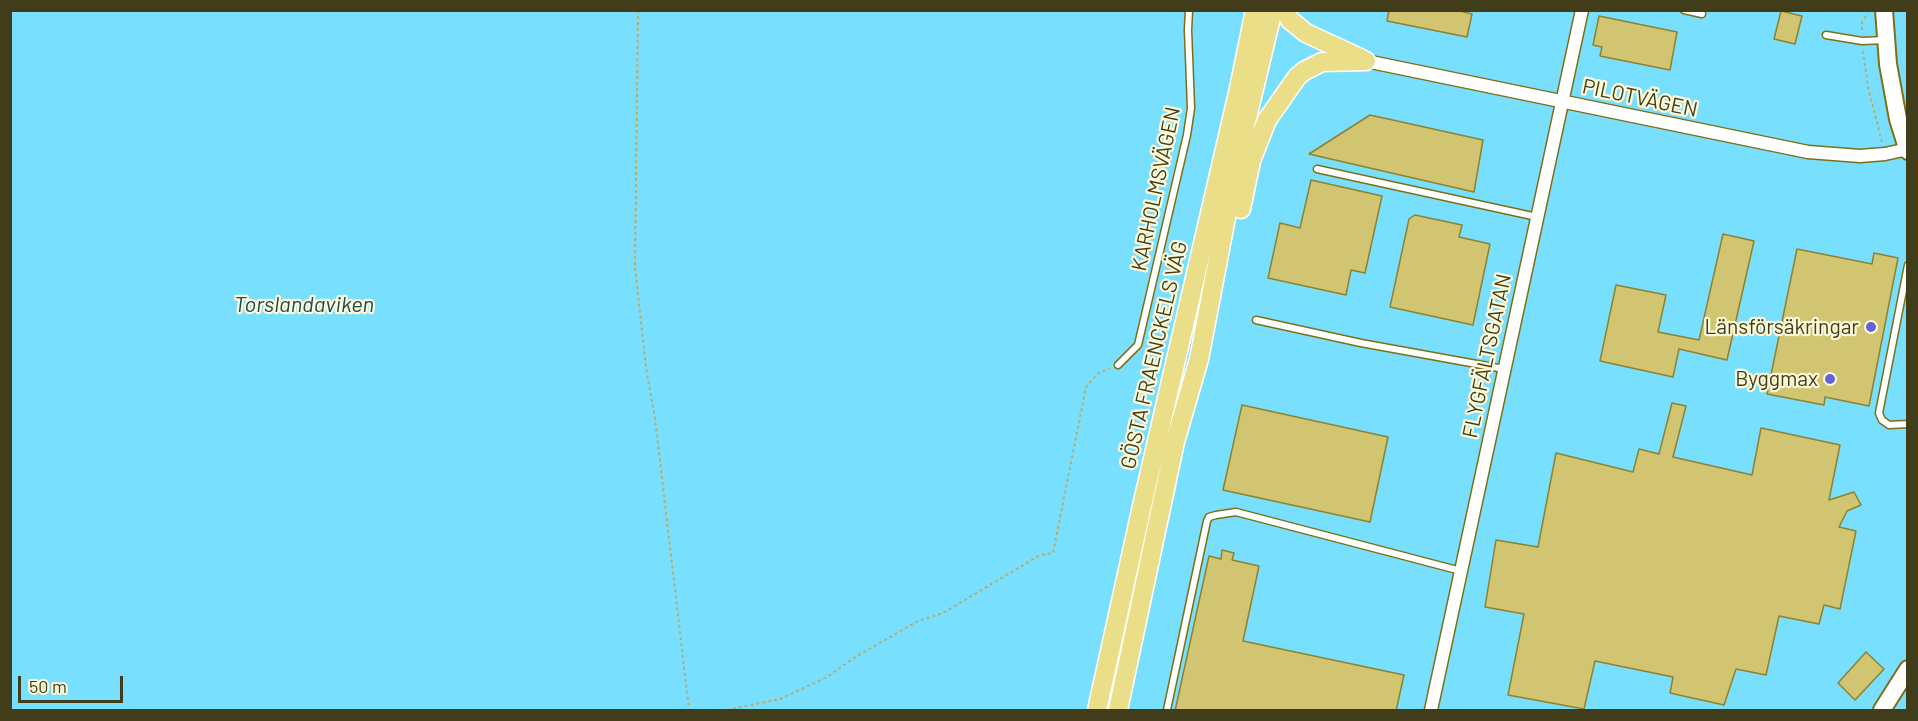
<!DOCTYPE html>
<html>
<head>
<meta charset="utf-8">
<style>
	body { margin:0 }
	#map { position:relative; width:1918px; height:721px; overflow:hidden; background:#fbee99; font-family:Barlow,sans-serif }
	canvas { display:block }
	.frame { position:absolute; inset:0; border:12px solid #413c19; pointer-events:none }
	.scale { position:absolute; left:18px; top:676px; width:105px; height:27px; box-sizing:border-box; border:3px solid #413c19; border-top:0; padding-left:8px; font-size:18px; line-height:21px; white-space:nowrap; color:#413c19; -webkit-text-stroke:4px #fefad9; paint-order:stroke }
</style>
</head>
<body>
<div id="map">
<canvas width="1918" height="721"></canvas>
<div class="frame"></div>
<div class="scale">50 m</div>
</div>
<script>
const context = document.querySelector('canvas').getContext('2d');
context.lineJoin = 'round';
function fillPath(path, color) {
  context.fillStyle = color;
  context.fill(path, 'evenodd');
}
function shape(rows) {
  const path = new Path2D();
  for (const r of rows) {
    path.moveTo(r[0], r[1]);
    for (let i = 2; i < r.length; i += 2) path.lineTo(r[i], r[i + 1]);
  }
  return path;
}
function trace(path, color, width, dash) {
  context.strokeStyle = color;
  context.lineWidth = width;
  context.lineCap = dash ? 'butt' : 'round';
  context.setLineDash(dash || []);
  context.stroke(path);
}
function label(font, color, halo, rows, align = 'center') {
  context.font = font + ' Barlow,sans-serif';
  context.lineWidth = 4.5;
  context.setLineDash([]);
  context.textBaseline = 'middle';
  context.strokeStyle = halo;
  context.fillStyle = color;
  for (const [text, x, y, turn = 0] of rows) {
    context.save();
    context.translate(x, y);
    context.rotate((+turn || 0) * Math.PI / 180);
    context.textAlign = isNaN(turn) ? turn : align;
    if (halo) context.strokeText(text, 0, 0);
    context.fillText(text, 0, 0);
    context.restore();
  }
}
const water = shape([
	[10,11,1907,11,1907,710,11,710]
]);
const building = shape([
	[1389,10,1456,10,1472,14,1467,37,1387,21,1389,10],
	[1781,11,1802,16,1795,44,1774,39,1781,11],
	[1599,16,1677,32,1670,70,1600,56,1602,47,1593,45,1599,16],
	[1370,115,1483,140,1474,192,1309,154,1370,115],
	[1311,180,1382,196,1365,273,1351,270,1346,295,1268,278,1280,223,1300,228,1311,180],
	[1415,215,1462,225,1459,237,1490,244,1473,325,1390,307,1409,219,1415,215],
	[1723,234,1754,241,1727,360,1679,349,1673,377,1600,361,1616,285,1666,295,1658,332,1699,340,1723,234],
	[1797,249,1872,264,1874,253,1898,258,1869,406,1825,397,1824,405,1767,394,1797,249],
	[1672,403,1686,406,1673,457,1752,475,1761,428,1840,445,1829,500,1854,492,1861,505,1847,511,1839,527,1856,531,1840,609,1824,605,1819,624,1779,616,1766,675,1736,669,1724,705,1670,693,1673,677,1595,661,1584,709,1508,695,1524,614,1485,607,1496,540,1538,547,1556,453,1633,472,1639,449,1659,454,1672,403],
	[1242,405,1388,437,1370,522,1223,490,1242,405],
	[1222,550,1234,553,1232,560,1259,566,1243,641,1404,675,1396,711,1175,711,1209,556,1221,559,1222,550],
	[1866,652,1884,669,1855,700,1838,683,1866,652]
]);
const path = shape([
	[638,10,635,267,646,368,655,418,689,710],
	[1862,30,1862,22,1868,13],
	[1863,51,1868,87,1882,142],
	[690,710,708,710],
	[727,710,780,699,827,677,857,656,918,621,943,613,1040,555,1053,553,1086,387,1097,374,1110,368]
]);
const lane = shape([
	[1684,10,1702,14],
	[1826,35,1862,41,1885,40],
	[1317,169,1537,217],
	[1908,265,1879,413,1882,420,1889,425,1908,424],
	[1256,320,1361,343,1504,369],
	[1118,365,1138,345,1187,135,1191,108,1188,30,1189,10],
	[1167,710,1207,521,1209,517,1216,515,1236,512,1461,571]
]);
const street = shape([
	[1366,61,1808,152,1860,156,1885,154,1908,149],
	[1431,710,1582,10]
]);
const secondary = shape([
	[1884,10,1888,64,1898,119,1908,151],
	[1882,710,1908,669]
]);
const primary = shape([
	[1285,10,1290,20,1306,33,1362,59],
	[1241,209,1251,161,1267,120,1297,77,1304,71,1322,62,1366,61],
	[1097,710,1144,497,1238,93,1255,10],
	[1118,710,1175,442,1199,359,1238,155,1273,10]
]);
const markers = [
	[1871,327,6,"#6662db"],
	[1830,379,6,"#6662db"]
];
const streetNames = [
	["PILOTVÄGEN",1640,98,12],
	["KARHOLMSVÄGEN",1156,189,-78],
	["GÖSTA FRAENCKELS VÄG",1154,355,-77],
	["FLYGFÄLTSGATAN",1487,356,-78]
];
const poiNames = [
	["Länsförsäkringar",1859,327],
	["Byggmax",1818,379]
];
const waterNames = [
	["Torslandaviken",304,305]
];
fillPath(water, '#78dfff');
fillPath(building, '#d2c572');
trace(building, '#8f822d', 1.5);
trace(lane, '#7d7014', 9);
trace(street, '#7d7014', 15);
trace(secondary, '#7d7014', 20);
trace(primary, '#fff', 21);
trace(path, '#b7ad6a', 2, [3, 3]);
trace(lane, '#fff', 6);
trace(street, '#fff', 12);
trace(secondary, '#fff', 16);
trace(primary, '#ebde88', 18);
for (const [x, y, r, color] of markers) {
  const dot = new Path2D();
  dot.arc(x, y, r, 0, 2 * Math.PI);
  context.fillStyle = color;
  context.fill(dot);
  trace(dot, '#fefad9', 2);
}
label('21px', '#413c19', '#fefad9', streetNames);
label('21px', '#413c19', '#fefad9', poiNames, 'right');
label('italic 22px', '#1b4956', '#fefad9', waterNames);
</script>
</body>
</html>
